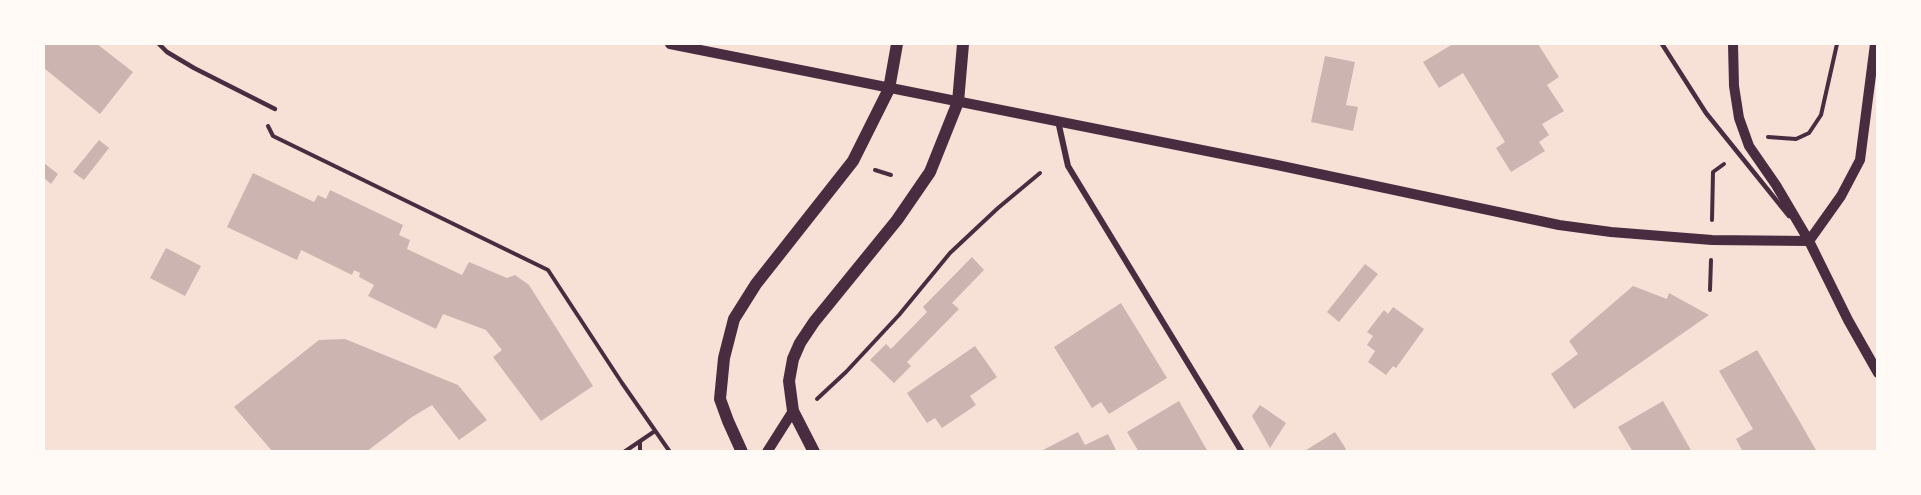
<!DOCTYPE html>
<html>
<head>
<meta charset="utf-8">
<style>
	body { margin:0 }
	#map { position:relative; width:1921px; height:495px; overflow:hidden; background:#f7e1d7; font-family:Inter,sans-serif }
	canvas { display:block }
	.frame { position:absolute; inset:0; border:45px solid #fffaf5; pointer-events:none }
</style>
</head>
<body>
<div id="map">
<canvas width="1921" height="495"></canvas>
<div class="frame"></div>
</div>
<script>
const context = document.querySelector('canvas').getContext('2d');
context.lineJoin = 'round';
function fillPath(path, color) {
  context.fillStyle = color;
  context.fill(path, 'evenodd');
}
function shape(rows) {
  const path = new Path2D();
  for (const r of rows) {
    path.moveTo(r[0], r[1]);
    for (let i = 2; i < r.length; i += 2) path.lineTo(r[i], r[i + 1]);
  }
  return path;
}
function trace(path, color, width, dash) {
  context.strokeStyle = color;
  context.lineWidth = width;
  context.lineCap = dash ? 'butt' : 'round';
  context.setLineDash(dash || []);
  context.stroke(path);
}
const building = shape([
	[44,44,97,44,133,72,100,114,44,68],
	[1453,44,1538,44,1559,77,1547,85,1564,111,1542,124,1549,135,1539,142,1545,151,1511,172,1496,148,1505,142,1463,73,1439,88,1423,62],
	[1325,56,1355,62,1346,105,1358,107,1353,131,1311,122],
	[99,140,109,148,84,180,73,172],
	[44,163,58,174,51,184,44,178],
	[253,173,314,202,318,195,326,199,330,190,403,225,399,235,410,240,407,249,462,275,469,262,507,278,515,275,529,285,593,386,541,421,493,357,502,350,486,330,443,314,436,329,368,296,374,285,359,277,360,273,354,270,352,275,301,250,297,260,227,227],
	[166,248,201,266,185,296,150,278],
	[972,257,984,270,952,303,959,309,907,362,911,366,894,383,870,360,886,344,891,349,927,312,923,307],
	[1365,264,1378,274,1339,322,1327,312],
	[1633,286,1667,299,1669,293,1709,315,1574,409,1551,374,1578,354,1569,341],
	[1121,303,1167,378,1109,414,1101,402,1092,408,1054,347],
	[1393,307,1424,329,1396,368,1393,366,1386,375,1368,362,1375,351,1367,345,1373,336,1367,332,1384,310,1388,314],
	[345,339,458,385,487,420,459,440,432,405,412,417,366,452,273,452,234,407,319,340],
	[975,346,997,377,970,396,976,405,942,428,935,418,927,423,907,393],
	[1757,350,1800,422,1817,452,1743,452,1736,439,1753,429,1719,371],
	[1179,401,1208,452,1139,452,1127,432],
	[1663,401,1692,452,1633,452,1618,427],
	[1260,405,1286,423,1270,448,1252,416],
	[1078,432,1085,445,1108,434,1117,452,1039,452],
	[1335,432,1346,449,1342,452,1303,452]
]);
const path = shape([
	[268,126,273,136,548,270,622,383,670,452],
	[1768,137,1796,139,1809,133,1821,115,1837,44],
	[875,170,891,175],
	[1712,220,1713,172,1724,164],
	[1710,290,1711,260],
	[817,399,846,372,899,315,950,253,998,208,1040,173],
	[624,452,655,431],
	[640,452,640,442]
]);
const service = shape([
	[159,44,167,52,194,68,275,109],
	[1662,44,1706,113,1789,216]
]);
const minor = shape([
	[1058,121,1068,166,1242,452]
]);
const tertiary = shape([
	[670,44,1277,165,1559,225,1611,232,1712,240,1809,241],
	[1733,44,1734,86,1739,118,1749,146,1776,185,1809,241,1848,320,1878,373],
	[1809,241,1841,196,1860,160,1875,44],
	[767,452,793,411]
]);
const secondary = shape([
	[742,452,728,421,720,399,724,358,734,319,756,284,853,161,889,89,897,44],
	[814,452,793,411,789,381,793,359,800,343,814,322,897,220,930,172,958,102,963,44]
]);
fillPath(building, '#ccb4b1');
trace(path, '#4a2c40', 4);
trace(service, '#4a2c40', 4.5);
trace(minor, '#4a2c40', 6);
trace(tertiary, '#4a2c40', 10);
trace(secondary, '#4a2c40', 12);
</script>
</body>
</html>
